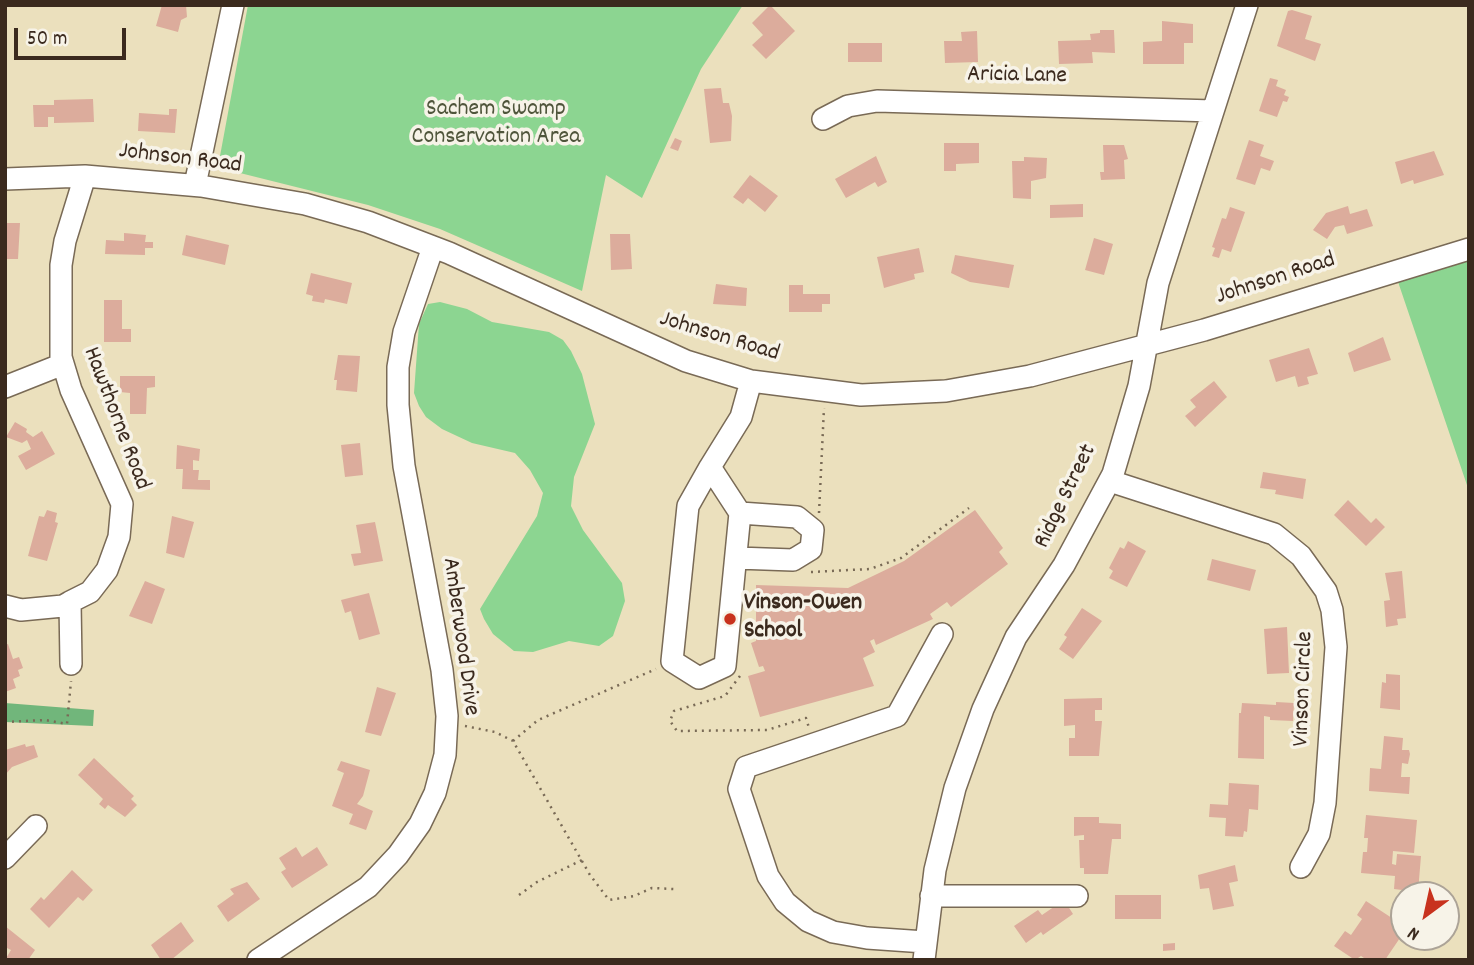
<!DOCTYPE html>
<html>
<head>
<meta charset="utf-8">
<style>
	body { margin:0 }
	#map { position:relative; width:1474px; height:965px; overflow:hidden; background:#ebe0bd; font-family:Dekko,sans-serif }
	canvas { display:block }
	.frame { position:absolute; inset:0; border:7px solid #3b2a1e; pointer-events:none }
	.north { position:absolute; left:1390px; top:881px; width:70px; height:70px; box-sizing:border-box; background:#f7f3e8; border:2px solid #aca397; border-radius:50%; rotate:213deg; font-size:19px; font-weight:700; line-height:28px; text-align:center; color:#3b2a1e }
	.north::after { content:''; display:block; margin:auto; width:24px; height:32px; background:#c8321e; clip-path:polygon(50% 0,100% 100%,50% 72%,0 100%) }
	.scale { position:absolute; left:14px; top:28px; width:112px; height:32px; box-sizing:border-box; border:4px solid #3b2a1e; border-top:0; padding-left:9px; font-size:21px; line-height:24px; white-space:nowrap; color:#3b2a1e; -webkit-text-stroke:5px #f7f3e8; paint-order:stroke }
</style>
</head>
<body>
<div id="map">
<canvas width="1474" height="965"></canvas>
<div class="frame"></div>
<div class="north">N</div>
<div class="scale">50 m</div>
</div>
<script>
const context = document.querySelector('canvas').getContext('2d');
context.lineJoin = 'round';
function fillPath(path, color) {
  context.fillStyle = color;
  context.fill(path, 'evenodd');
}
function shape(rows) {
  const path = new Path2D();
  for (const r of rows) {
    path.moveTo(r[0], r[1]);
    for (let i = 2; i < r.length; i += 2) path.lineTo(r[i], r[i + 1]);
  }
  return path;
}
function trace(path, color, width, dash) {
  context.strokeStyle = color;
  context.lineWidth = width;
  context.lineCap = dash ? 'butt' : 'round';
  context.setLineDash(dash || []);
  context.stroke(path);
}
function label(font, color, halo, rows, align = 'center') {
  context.font = font + ' Dekko,sans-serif';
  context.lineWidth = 7;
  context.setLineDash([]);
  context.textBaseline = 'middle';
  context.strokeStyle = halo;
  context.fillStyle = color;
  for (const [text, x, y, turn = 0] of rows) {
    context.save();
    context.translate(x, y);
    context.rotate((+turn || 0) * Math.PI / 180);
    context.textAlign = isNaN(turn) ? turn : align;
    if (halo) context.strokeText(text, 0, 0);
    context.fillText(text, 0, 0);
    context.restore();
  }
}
const green = shape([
	[248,5,743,5,701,69,642,198,606,175,582,291,440,229,368,205,224,169,220,156],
	[1469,248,1469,491,1394,270],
	[440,302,467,309,492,322,549,332,563,340,571,351,582,374,595,424,574,477,571,506,583,530,622,583,625,601,613,636,599,646,569,641,533,652,514,651,493,634,484,619,480,609,537,516,543,493,530,470,515,453,472,443,442,429,426,417,419,406,414,393,419,324,428,304]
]);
const forest = shape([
	[5,703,94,710,93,726,5,722]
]);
const building = shape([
	[162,5,186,5,187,17,181,20,178,32,156,26],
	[770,5,795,31,766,59,752,45,763,35,752,23],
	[1292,10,1312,16,1305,39,1321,44,1315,61,1277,46,1288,11],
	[1162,21,1193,24,1193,43,1184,43,1184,64,1143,64,1143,42,1162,41],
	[1100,30,1114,30,1115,53,1092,52,1093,63,1059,64,1058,41,1091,40,1090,34,1100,33],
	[977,31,978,62,945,63,944,41,962,41,961,32],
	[848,43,882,43,882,62,848,62],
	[1270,78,1278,80,1276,86,1286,90,1284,95,1289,97,1287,102,1283,101,1277,117,1259,111],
	[721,88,723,103,729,103,732,116,731,141,710,143,704,89],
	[93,99,94,122,54,123,54,117,48,117,48,127,34,127,33,105,54,105,54,100],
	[169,109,177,109,175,133,138,131,139,113,169,115],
	[675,138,682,141,678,151,670,148],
	[1249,140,1264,145,1260,156,1274,161,1270,171,1261,168,1255,185,1236,179],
	[944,143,979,143,979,163,956,164,956,171,944,171],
	[1103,145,1124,145,1128,159,1124,160,1125,179,1101,180,1100,172,1104,172],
	[1434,151,1444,175,1414,184,1413,180,1401,184,1395,162],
	[876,156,887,182,878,187,875,182,846,198,835,179],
	[1024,157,1047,158,1046,178,1031,181,1031,199,1013,198,1012,161,1024,161],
	[750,175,778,196,765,212,748,198,743,204,733,197],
	[1083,204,1083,217,1050,218,1050,205],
	[1348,206,1350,214,1367,209,1373,226,1347,234,1344,225,1335,227,1327,239,1313,230,1326,213],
	[1230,207,1245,212,1231,252,1222,249,1219,258,1212,256,1215,248,1212,247,1222,218,1226,219],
	[5,223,20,223,18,259,5,259],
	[124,233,146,235,145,242,153,242,153,248,145,248,145,255,105,254,106,240,124,241],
	[610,234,630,234,632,269,611,270],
	[186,235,229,245,225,265,182,255],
	[1094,238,1113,244,1104,275,1085,270],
	[919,248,924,272,914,274,915,279,884,288,877,257],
	[955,255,1014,265,1009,288,970,282,951,273],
	[311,273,352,283,347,304,325,299,324,303,312,301,313,296,306,294],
	[716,284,747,288,746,306,713,304],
	[789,285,803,285,803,294,830,294,830,304,822,304,822,312,789,312],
	[104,300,122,300,122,329,131,329,131,342,104,342],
	[1383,337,1391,360,1354,372,1348,353],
	[1309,348,1318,374,1307,377,1309,384,1298,387,1295,376,1276,382,1269,360],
	[338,355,360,356,357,392,336,390,337,380,334,380],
	[120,376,155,376,155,387,147,388,146,414,130,414,130,393,120,392],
	[1214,381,1227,397,1195,427,1185,416,1196,407,1190,400],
	[15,422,27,429,26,432,33,437,42,431,55,454,26,470,18,456,31,449,27,440,22,443,6,437],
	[360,443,363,475,345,477,341,445],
	[177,445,200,449,199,461,193,460,193,470,199,470,198,480,210,480,210,490,182,489,183,469,176,469],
	[1263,472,1306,479,1303,499,1275,494,1276,490,1260,488],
	[1348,500,1371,523,1376,518,1385,527,1366,546,1334,515],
	[47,510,57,513,55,522,58,523,47,561,28,556,39,516,44,517],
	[975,510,1003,548,999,552,1008,564,951,607,947,602,930,614,933,619,876,645,874,639,870,641,875,652,863,658,874,686,760,717,748,676,765,671,763,666,759,667,751,643,756,641,756,585,848,588,904,561],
	[172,516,194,522,184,558,166,553],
	[375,522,383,561,354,566,351,554,361,553,356,525],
	[1128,541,1146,551,1127,587,1109,578,1113,571,1109,568,1120,547,1124,549],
	[1212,559,1256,570,1250,591,1207,580],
	[1402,571,1406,618,1397,619,1398,625,1386,627,1384,601,1390,600,1385,573],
	[145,581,165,589,152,624,129,616],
	[369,593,380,634,359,640,351,611,345,613,341,600],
	[1082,608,1102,621,1073,659,1059,649,1067,637,1064,635],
	[1287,627,1289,673,1267,674,1264,629],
	[8,644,13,659,19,657,23,668,18,670,20,676,13,679,16,688,5,692,5,645],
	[1386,674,1400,675,1400,710,1380,708,1382,682,1386,683],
	[377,687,396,693,381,736,365,732],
	[1102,698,1102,710,1095,710,1095,721,1102,721,1099,756,1069,756,1069,738,1075,738,1075,725,1064,726,1064,699],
	[1276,702,1294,703,1293,721,1270,720,1270,717,1264,716,1264,759,1238,758,1239,713,1241,713,1242,703,1276,705],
	[1384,736,1403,738,1402,750,1409,750,1410,754,1408,764,1402,763,1401,777,1410,777,1409,794,1369,791,1370,768,1381,769],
	[25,744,26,747,34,745,38,757,12,767,5,775,5,750],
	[94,758,134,796,131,799,137,805,125,817,108,805,105,809,99,804,103,799,78,775],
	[341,761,370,770,363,796,357,804,373,811,366,830,349,824,353,814,332,806,344,773,337,770],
	[1229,783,1259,785,1258,810,1249,809,1247,832,1244,831,1243,837,1225,836,1226,818,1209,817,1210,804,1228,805],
	[1366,815,1417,820,1414,853,1393,851,1392,864,1396,865,1397,854,1421,856,1418,892,1394,889,1395,876,1361,873,1363,852,1367,852,1368,838,1364,838],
	[1074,817,1099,817,1099,823,1121,824,1121,839,1112,839,1108,874,1084,874,1084,868,1080,868,1079,840,1084,840,1084,835,1074,836],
	[296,847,302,857,317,847,328,865,292,888,281,872,286,869,279,858],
	[1235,865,1238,881,1229,883,1234,906,1213,910,1209,888,1200,889,1198,875],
	[72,870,93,890,83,901,78,897,49,928,30,909,41,897,44,900],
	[247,882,260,899,228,922,217,906,234,894,230,889],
	[1115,895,1161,895,1161,919,1115,919],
	[1064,900,1073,914,1043,935,1041,932,1026,943,1014,926,1038,910,1042,915],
	[1366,901,1401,924,1399,929,1404,932,1385,960,1367,960,1361,956,1355,960,1334,946,1345,931,1351,935,1362,919,1357,915],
	[181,922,194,941,171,960,161,960,151,945],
	[5,926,35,950,28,960,5,960,11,950,5,947],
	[1175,943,1175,950,1163,951,1163,944]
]);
const path = shape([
	[819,513,824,408],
	[811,572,870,569,901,558,969,508],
	[740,676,725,696,674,711,670,721,677,731,767,730,806,718,809,728],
	[5,722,45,720,67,724,71,681],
	[465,726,495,732,513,741,590,875,609,900,634,896,652,888,674,889],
	[513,741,538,720,656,669],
	[519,895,537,882,582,860]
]);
const minor = shape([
	[823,119,848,106,877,101,1213,111],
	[5,179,85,176,201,186,305,204,368,222,449,253,686,361,751,381,861,395,946,391,1030,376,1204,330,1469,249],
	[195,185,233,5],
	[5,387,63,364],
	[710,467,740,513,725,666,699,678,672,661,688,506,710,467,741,417,751,381],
	[1110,481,1274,534,1301,556,1326,591,1332,610,1336,647,1325,803,1319,834,1301,867],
	[737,558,793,560,811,549,813,530,797,517,740,513],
	[5,606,21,610,63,606,70,602],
	[71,664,70,602,90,592,107,570,119,537,122,504,71,390,61,357,61,265,65,241,85,176],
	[5,858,36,826],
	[931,896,1077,896],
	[925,942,867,938,833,932,808,921,785,902,768,876,739,789,746,767,897,716,942,634],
	[258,960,368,887,398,855,420,824,435,793,445,755,447,716,442,670,404,466,398,405,398,367,404,332,433,247],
	[924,960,935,870,955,788,983,709,1016,637,1064,565,1113,474,1139,386,1158,283,1247,5]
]);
const markers = [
	[730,619,7,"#c8321e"]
];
const streetNames = [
	["Aricia Lane",1017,77,1],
	["Johnson Road",180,160,7],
	["Johnson Road",1276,280,-18],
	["Johnson Road",719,338,17],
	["Hawthorne Road",115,419,69],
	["Ridge Street",1067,497,-64],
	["Amberwood Drive",459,637,82],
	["Vinson Circle",1305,689,-88]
];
const parkNames = [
	["Sachem Swamp",496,111],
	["Conservation Area",496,139]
];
const poiNames = [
	["Vinson-Owen",744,605],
	["School",744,633]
];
fillPath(green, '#8cd591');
fillPath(forest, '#71b67b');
fillPath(building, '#dcac9c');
trace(minor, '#796a56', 24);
trace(path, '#796a56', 2.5, [2, 5]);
trace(minor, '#fff', 21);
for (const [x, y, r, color] of markers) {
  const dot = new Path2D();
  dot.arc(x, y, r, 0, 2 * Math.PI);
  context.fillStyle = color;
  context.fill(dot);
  trace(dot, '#f7f3e8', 2.5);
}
label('24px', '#3b2a1e', '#f7f3e8', streetNames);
label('24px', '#4f553b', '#f7f3e8', parkNames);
label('bold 24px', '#3b2a1e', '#f7f3e8', poiNames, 'left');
</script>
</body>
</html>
